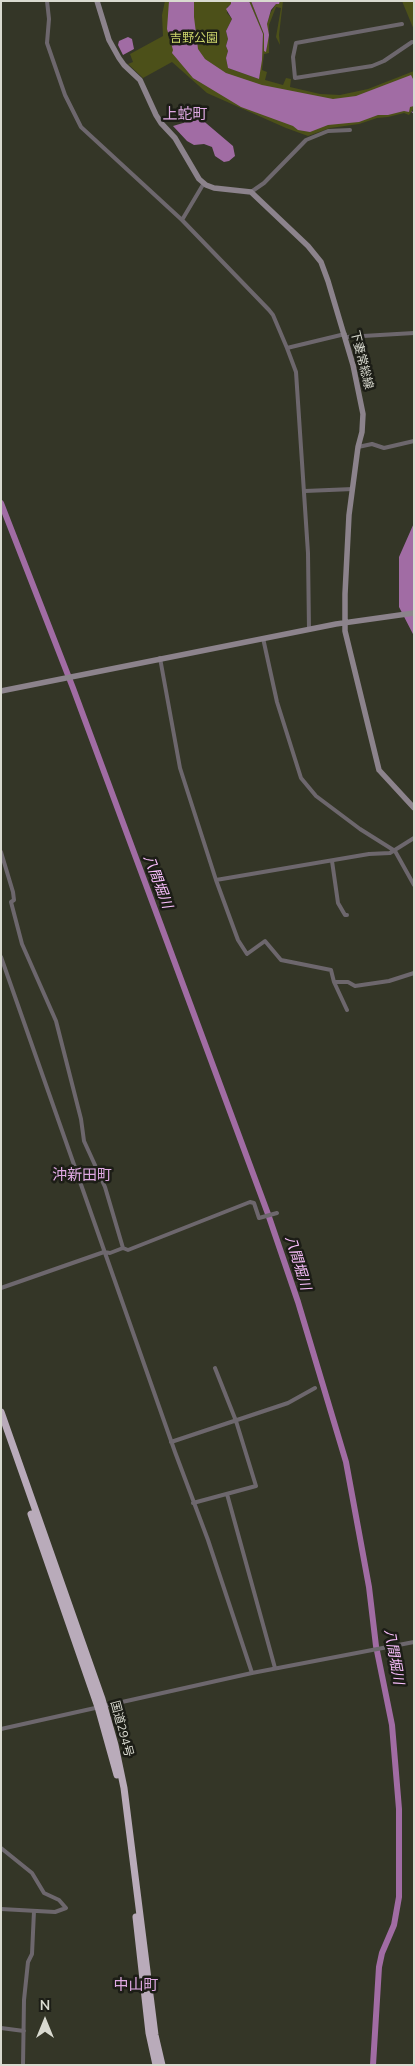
<!DOCTYPE html>
<html>
<head>
<meta charset="utf-8">
<style>
	body { margin:0 }
	#map { position:relative; width:415px; height:2066px; overflow:hidden; background:#343627; font-family:"Nunito Sans",sans-serif }
	canvas { display:block }
	.frame { position:absolute; inset:0; border:2px solid #d9dad0; pointer-events:none }
	.north { position:absolute; left:20px; top:1996px; width:50px; height:50px; -webkit-text-stroke:4px #1c1d16; paint-order:stroke; rotate:0deg; font-size:14px; font-weight:700; line-height:20px; text-align:center; color:#d9dad0 }
	.north::after { content:''; display:block; margin:auto; width:18px; height:22px; background:#d9dad0; clip-path:polygon(50% 0,100% 100%,50% 72%,0 100%) }
</style>
</head>
<body>
<div id="map">
<canvas width="415" height="2066"></canvas>
<div class="frame"></div>
<div class="north">N</div>
</div>
<script>
const context = document.querySelector('canvas').getContext('2d');
context.lineJoin = 'round';
function fillPath(path, color) {
  context.fillStyle = color;
  context.fill(path, 'evenodd');
}
function shape(rows) {
  const path = new Path2D();
  for (const r of rows) {
    path.moveTo(r[0], r[1]);
    for (let i = 2; i < r.length; i += 2) path.lineTo(r[i], r[i + 1]);
  }
  return path;
}
function trace(path, color, width, dash) {
  context.strokeStyle = color;
  context.lineWidth = width;
  context.lineCap = dash ? 'butt' : 'round';
  context.setLineDash(dash || []);
  context.stroke(path);
}
function label(font, color, halo, rows, align = 'center') {
  context.font = font + ' "Nunito Sans","Noto Sans JP",sans-serif';
  context.lineWidth = 5;
  context.setLineDash([]);
  context.textBaseline = 'middle';
  context.strokeStyle = halo;
  context.fillStyle = color;
  for (const [text, x, y, turn = 0] of rows) {
    context.save();
    context.translate(x, y);
    context.rotate((+turn || 0) * Math.PI / 180);
    context.textAlign = isNaN(turn) ? turn : align;
    if (halo) context.strokeText(text, 0, 0);
    context.fillText(text, 0, 0);
    context.restore();
  }
}
const green = shape([
	[165,1,231,1,231,5,227,7,227,13,232,19,226,31,228,39,226,46,228,51,226,58,228,68,259,79,263,37,249,1,251,1,264,34,264,51,267,50,267,24,270,14,276,4,283,1,279,35,280,45,276,37,281,8,276,7,269,25,269,53,264,54,262,70,267,72,265,80,283,85,286,78,291,79,290,87,320,94,340,95,368,89,414,71,414,108,409,115,404,113,388,117,377,118,359,124,330,128,308,136,286,128,207,93,172,62,143,78,128,64,133,62,130,54,163,36,162,15],
	[402,1,414,1,414,30]
]);
const water = shape([
	[169,1,194,1,194,17,198,49,205,59,226,73,262,85,333,99,356,96,411,75,414,81,414,106,410,107,409,112,404,111,388,115,378,115,359,122,328,125,310,132,298,130,293,126,241,107,193,78,172,53,173,50,167,29],
	[231,1,249,1,263,34,262,60,259,79,228,68,226,58,228,51,226,46,228,39,226,31,232,19,226,9,231,4],
	[251,1,280,1,279,4,276,4,271,10,267,24,269,35,266,52,264,51,264,34],
	[128,37,132,39,134,49,123,55,118,45,119,41],
	[200,118,233,146,235,156,229,161,224,162,215,156,212,147,204,144,194,145,187,141,173,126],
	[414,523,414,636,399,607,399,557]
]);
const stream = shape([
	[412,112,414,113]
]);
const river = shape([
	[1,503,73,688,268,1214,298,1302,346,1462,369,1587,376,1646,392,1725,399,1809,399,1897,394,1925,382,1953,379,1967,373,2065]
]);
const street = shape([
	[47,1,49,19,47,43,65,95,81,127,182,220,269,310,273,315,287,348,296,372,308,553,309,630],
	[402,24,296,43,293,57,295,78,372,66,384,61,412,42],
	[251,192,264,183,306,140,328,131,350,130],
	[182,220,204,183],
	[346,337,414,333],
	[287,348,345,334],
	[358,447,372,444,384,448,414,441],
	[305,491,353,489],
	[263,638,277,702,301,778,316,796,360,829,395,851,414,885],
	[160,658,180,768,216,880,238,940,247,954,265,941,281,960,331,970,334,982,348,982,355,986,389,981,414,973],
	[1,852,13,892,14,900,11,902,22,944,56,1021,81,1119,84,1141,105,1187,123,1248],
	[332,861,338,903,345,915,347,915],
	[216,880,369,854,390,853,414,838],
	[1,957,175,1452,208,1540,252,1673],
	[334,982,347,1010],
	[1,1288,104,1252,110,1253,123,1248,128,1250,250,1202,254,1203,259,1218,277,1213],
	[171,1442,288,1403,315,1388],
	[227,1494,275,1668],
	[193,1503,256,1486,236,1421,215,1368],
	[1,1729,252,1673,414,1642],
	[1,1848,32,1873,44,1893,59,1900,66,1908,55,1912,1,1909],
	[1,2028,24,2031],
	[23,2065,24,2000,28,1962,32,1954,34,1911]
]);
const secondary = shape([
	[97,1,109,40,119,58,124,65,140,80,156,115,161,123,175,138,199,179,206,185,214,188,251,192,308,246,321,262,328,281,353,365,363,414,362,432,358,447,349,515,345,594,345,631,379,770,414,808],
	[1,691,336,624,414,613]
]);
const highway = shape([
	[1,1412,102,1699,115,1745,124,1788,155,2035,162,2065],
	[31,1514,98,1707,117,1775],
	[136,1917,149,2033,156,2065]
]);
const parkNames = [
	["吉野公園",194,39]
];
const streetNames = [
	["下妻常総線",361,360,76],
	["国道294号",121,1729,75]
];
const waterNames = [
	["八間堀川",157,882,69],
	["八間堀川",297,1263,73],
	["八間堀川",393,1657,80]
];
const quarterNames = [
	["上蛇町",185,115],
	["沖新田町",82,1176],
	["中山町",136,1986]
];
fillPath(green, '#4c5019');
fillPath(water, '#a16ca4');
trace(stream, '#a16ca4', 1);
trace(river, '#a16ca4', 6);
trace(street, '#6d676d', 4);
trace(secondary, '#8c838c', 5.5);
trace(highway, '#b9abba', 7);
label('12px', '#ccd56b', '#1c1d16', parkNames);
label('12px', '#d9dad0', '#1c1d16', streetNames);
label('italic 14px', '#fabffd', '#1c1d16', waterNames);
label('15px', '#dfa9e3', '#1c1d16', quarterNames);
</script>
</body>
</html>
